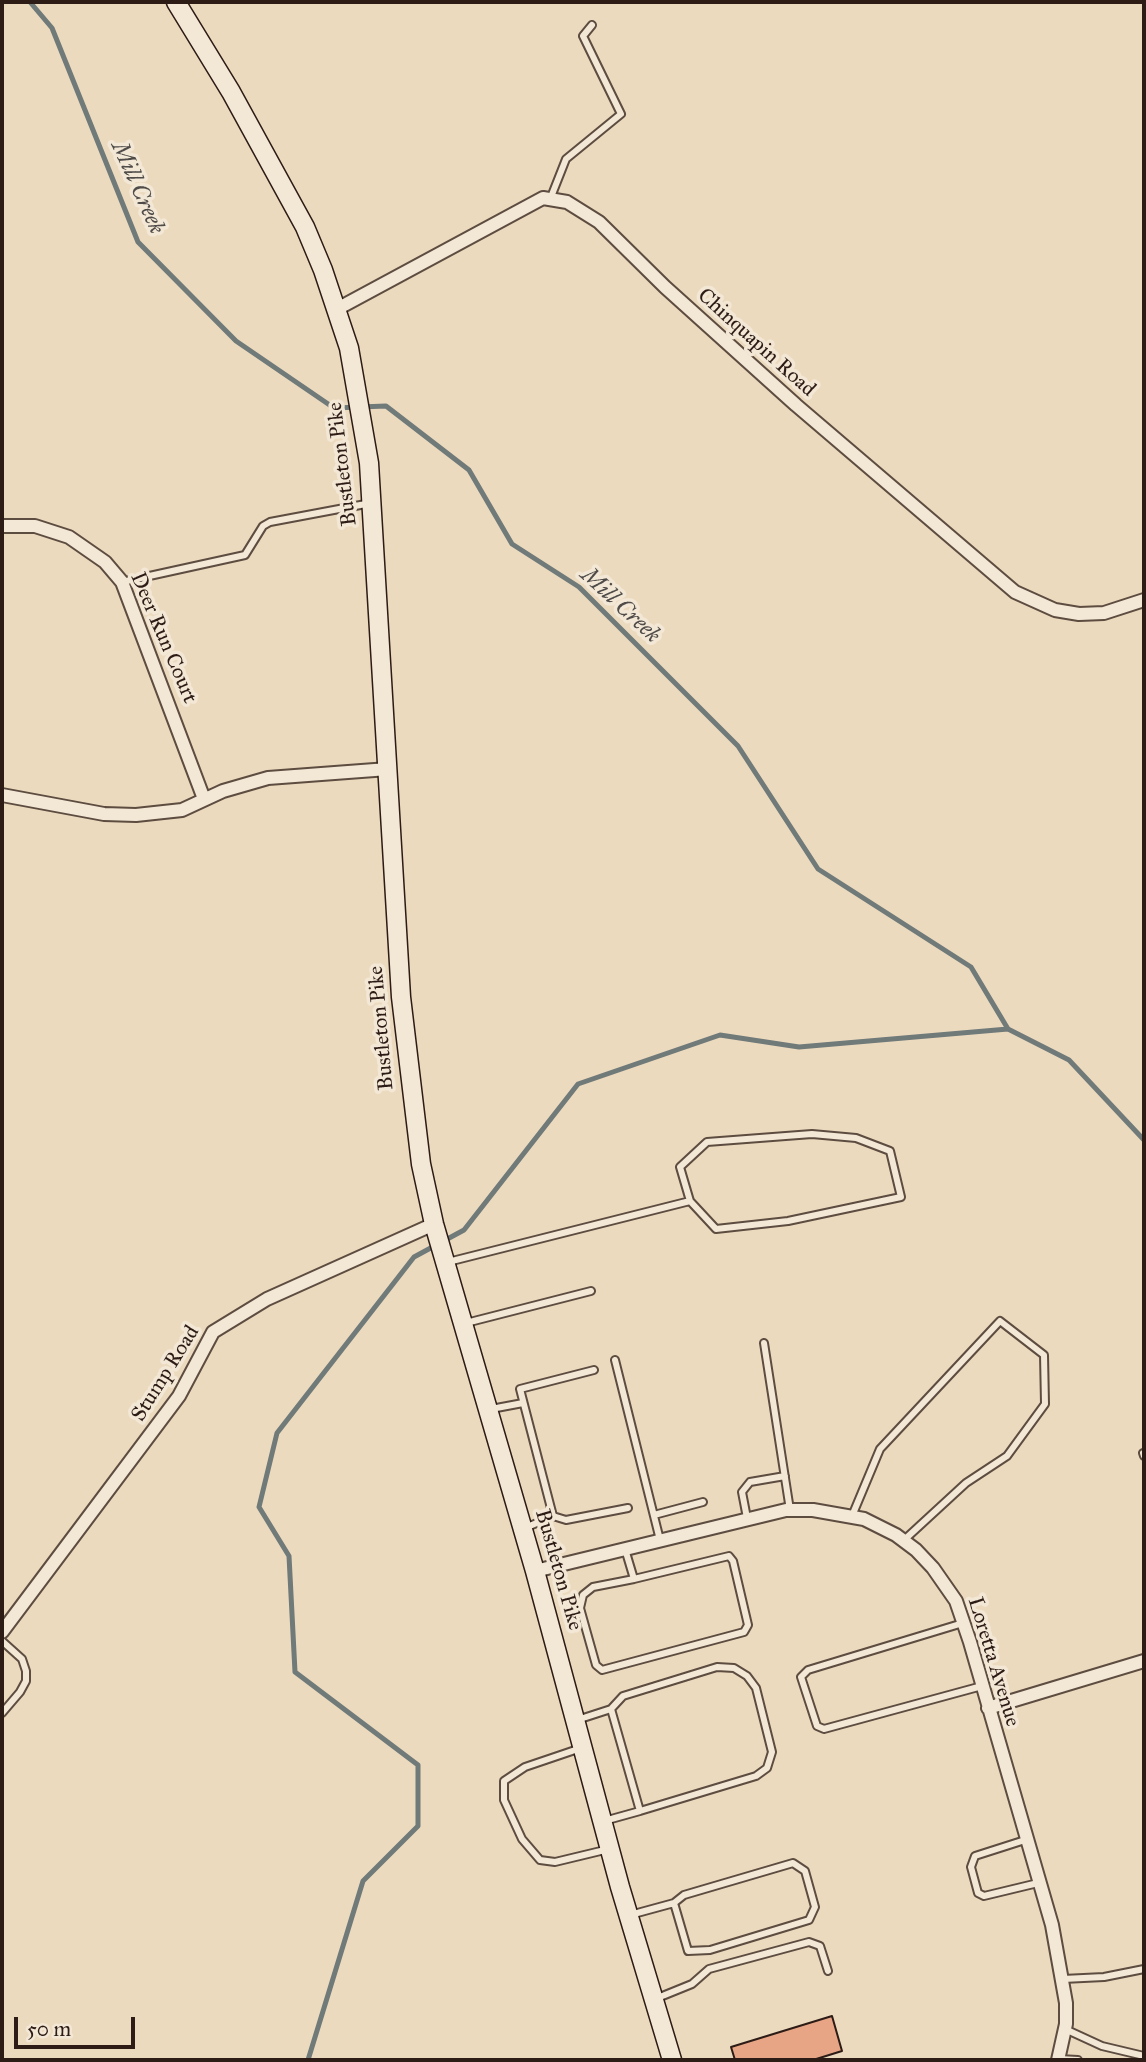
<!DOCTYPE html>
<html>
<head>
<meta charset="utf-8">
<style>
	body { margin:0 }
	#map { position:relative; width:1146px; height:2062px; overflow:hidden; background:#ecdabf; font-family:"IM FELL Great Primer",serif }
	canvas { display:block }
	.frame { position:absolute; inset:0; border:4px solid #2d1c16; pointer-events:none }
	.scale { position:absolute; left:14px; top:2017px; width:121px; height:32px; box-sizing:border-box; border:4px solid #2d1c16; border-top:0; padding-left:9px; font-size:21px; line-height:24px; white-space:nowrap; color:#2d1c16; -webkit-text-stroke:5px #f3e7d5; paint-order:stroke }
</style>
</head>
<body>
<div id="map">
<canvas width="1146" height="2062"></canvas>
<div class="frame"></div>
<div class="scale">50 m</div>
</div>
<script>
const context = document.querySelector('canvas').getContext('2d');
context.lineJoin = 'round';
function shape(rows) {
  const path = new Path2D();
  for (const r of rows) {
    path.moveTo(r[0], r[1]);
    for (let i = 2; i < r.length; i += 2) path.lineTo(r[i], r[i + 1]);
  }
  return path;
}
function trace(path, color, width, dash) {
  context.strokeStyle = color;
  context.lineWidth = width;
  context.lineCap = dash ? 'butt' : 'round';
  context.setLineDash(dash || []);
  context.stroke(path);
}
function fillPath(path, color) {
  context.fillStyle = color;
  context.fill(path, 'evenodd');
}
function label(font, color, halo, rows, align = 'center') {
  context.font = font + ' "IM FELL Great Primer",serif';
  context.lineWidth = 7;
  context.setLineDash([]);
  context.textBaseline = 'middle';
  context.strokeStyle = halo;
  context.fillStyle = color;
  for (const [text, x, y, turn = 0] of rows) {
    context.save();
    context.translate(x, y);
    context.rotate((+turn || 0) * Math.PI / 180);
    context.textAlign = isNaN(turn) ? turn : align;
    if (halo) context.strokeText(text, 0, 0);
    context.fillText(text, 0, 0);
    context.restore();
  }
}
const stream = shape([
	[30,2,52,28,138,242,236,341,334,408,386,406,469,470,512,544,579,587,738,746,818,869,971,967,1008,1029,1069,1060,1144,1140],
	[308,2060,363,1881,418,1826,418,1765,295,1672,289,1556,259,1507,277,1433,414,1257,464,1230,578,1084,720,1035,799,1047,1008,1029]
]);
const building = shape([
	[832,2016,842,2051,813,2060,735,2060,731,2047,832,2016]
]);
const service = shape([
	[551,197,566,159,621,114,583,36,592,25],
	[122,582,245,555,263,526,270,522,371,503],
	[448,1262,690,1201,716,1229,788,1221,901,1197,890,1151,856,1138,812,1134,707,1142,680,1167,690,1201],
	[466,1323,591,1291],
	[764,1343,790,1510],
	[615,1360,660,1540],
	[491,1409,523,1403],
	[1143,1453,1144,1456],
	[654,1515,703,1502],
	[553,1516,520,1389,594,1370],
	[852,1516,880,1449,1000,1321,1044,1355,1045,1404,1007,1456,966,1483,903,1541],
	[747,1518,742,1492,750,1482,785,1476],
	[525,1528,553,1516,566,1520,628,1508],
	[625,1549,634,1579,593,1587,583,1595,580,1608,596,1665,602,1670,744,1632,748,1625,733,1561,729,1556,634,1579],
	[963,1623,808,1670,801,1677,817,1726,824,1729,982,1686],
	[2,1641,22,1659,26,1671,26,1681,20,1692,2,1713],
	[611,1709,623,1696,717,1667,734,1668,747,1676,756,1688,772,1752,767,1768,756,1776,640,1811],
	[577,1720,611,1709,640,1811,604,1821],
	[581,1748,525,1767,504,1781,504,1800,522,1839,540,1860,555,1862,609,1849],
	[1025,1840,975,1856,971,1867,978,1893,984,1896,1038,1883],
	[630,1915,674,1903,684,1895,793,1863,805,1871,815,1907,809,1920,710,1950,688,1951,674,1903],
	[1063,1979,1104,1977,1144,1969],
	[655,1999,692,1984,709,1969,809,1942,820,1946,828,1971],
	[1065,2029,1102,2046,1144,2056],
	[1059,2059,1078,2060]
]);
const minor = shape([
	[337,309,543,198,567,202,599,222,665,287,796,405,1015,592,1055,610,1079,614,1104,613,1144,600],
	[2,526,35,526,69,537,105,562,122,582,204,799],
	[2,795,104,814,136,815,182,810,223,791,268,778,388,769],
	[535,1571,786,1510,813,1510,864,1519,896,1535,916,1550,933,1568,956,1601,970,1642,1052,1925,1066,2003,1066,2024,1058,2060],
	[2,1632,179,1396,213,1332,267,1299,434,1224],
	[988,1708,1144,1661]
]);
const secondary = shape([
	[176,2,231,92,305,227,323,270,349,348,369,463,401,997,421,1164,434,1224,535,1571,620,1887,672,2060]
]);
const streetNames = [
	["Chinquapin Road",756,343,42],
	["Bustleton Pike",343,464,-97],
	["Deer Run Court",163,638,67],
	["Bustleton Pike",382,1028,-95],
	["Stump Road",166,1374,-58],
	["Bustleton Pike",558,1570,74],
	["Loretta Avenue",993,1662,73]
];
const waterNames = [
	["Mill Creek",137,188,66],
	["Mill Creek",620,606,43]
];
trace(stream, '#707a79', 5);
fillPath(building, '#e7a586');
trace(building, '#2d1c16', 2);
trace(service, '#5d4c40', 10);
trace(minor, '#5d4c40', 16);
trace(secondary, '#2d1c16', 21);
trace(service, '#f3e7d5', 6);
trace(minor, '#f3e7d5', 12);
trace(secondary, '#f3e7d5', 18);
label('21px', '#2d1c16', '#f3e7d5', streetNames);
label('italic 23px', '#4e4b48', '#f3e7d5', waterNames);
</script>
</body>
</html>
